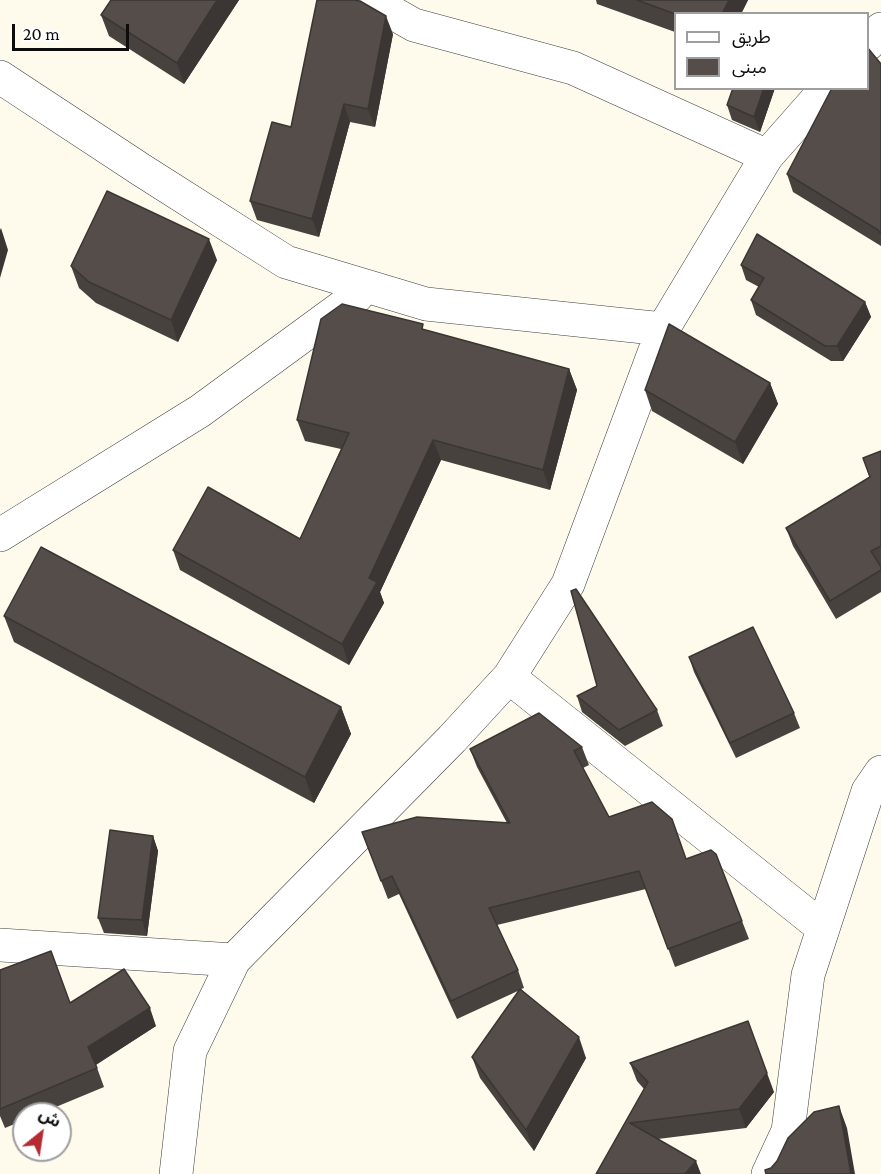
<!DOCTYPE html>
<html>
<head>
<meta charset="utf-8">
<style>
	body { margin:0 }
	#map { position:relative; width:881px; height:1174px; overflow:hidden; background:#fefbec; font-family:"Crimson Pro","Noto Sans Arabic",serif }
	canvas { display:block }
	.legend { position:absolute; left:674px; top:12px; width:195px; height:78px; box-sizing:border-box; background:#fff; border:2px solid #9e9e9e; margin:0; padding:8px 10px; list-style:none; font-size:18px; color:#0c0c0c }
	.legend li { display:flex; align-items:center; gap:12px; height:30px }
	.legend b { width:30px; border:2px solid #9e9e9e }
	.north { position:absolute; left:12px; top:1102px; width:60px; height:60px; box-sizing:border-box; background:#fff; border:2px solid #9e9e9e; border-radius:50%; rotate:30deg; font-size:16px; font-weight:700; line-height:24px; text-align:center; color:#0c0c0c }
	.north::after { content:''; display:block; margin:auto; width:21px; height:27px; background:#b62b32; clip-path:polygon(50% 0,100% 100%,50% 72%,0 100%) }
	.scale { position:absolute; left:12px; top:24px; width:117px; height:27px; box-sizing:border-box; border:3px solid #0c0c0c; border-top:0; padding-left:8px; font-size:18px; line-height:21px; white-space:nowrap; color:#0c0c0c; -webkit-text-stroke:4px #fff; paint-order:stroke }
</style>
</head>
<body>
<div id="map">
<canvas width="881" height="1174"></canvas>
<ul class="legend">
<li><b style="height:8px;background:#fff"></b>طريق</li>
<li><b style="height:16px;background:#544d49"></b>مبنى</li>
</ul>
<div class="north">ش</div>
<div class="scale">20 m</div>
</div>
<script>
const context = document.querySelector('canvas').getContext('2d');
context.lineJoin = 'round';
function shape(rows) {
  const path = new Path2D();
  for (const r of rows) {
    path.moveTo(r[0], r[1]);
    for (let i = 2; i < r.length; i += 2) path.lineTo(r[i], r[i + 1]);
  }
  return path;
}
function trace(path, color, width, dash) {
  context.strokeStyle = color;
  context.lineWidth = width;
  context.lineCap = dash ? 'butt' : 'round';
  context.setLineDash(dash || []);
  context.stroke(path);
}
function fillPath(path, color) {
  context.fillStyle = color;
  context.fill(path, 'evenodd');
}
const street = shape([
	[370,0,414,25,573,68,767,156],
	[868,44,881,29],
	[0,77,143,171,286,262,426,304,663,329],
	[0,535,200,411,357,296],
	[509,677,823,928],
	[0,945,234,960],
	[176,1174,190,1051,234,960,452,739,509,677,568,584,663,329,767,156,827,88],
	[768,1174,788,1131,808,975,868,791,881,772]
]);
const wall = shape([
	[111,0,239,0,184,84,109,36,101,15],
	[596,0,748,0,741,14,675,14,675,32,597,4],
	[393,34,375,127,350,122,319,237,257,220,250,201,291,127],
	[881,64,881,246,793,192,787,174],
	[775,88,760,132,732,120,727,105],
	[217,260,178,342,96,303,79,288,71,266],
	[741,265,865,302,871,317,843,361,831,361,756,315,751,300,759,287,746,280],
	[426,330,569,369,577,390,550,490,441,460,380,592,384,603,349,665,180,570,173,550,300,539,341,449,305,441,297,420],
	[770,383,778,404,743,464,652,411,645,390],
	[881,451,881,592,836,619,793,546,786,528,870,478,863,458],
	[4,616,341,707,351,734,314,803,14,642],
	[689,657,794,713,800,728,736,758,694,672],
	[577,696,657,710,663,726,625,746,582,712],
	[582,747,589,765,583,768,609,817,686,859,716,854,749,939,675,967,646,889,497,925,518,970,524,988,521,989,586,1058,534,1151,480,1078,472,1057,520,990,457,1019,399,894,388,899,362,832,507,823,477,767,470,749],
	[153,836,158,851,147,936,104,933,98,918],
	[0,970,70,1003,156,1026,96,1065,104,1087,39,1114,24,1114,24,1120,5,1128,0,1116],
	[630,1063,774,1092,746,1128,658,1139,596,1174,644,1089,637,1081]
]);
const shadedWall = shape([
	[217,0,239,0,184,84,177,63],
	[729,0,748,0,741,14,722,14],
	[386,16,393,34,375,127,368,109],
	[764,88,775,88,760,132,754,117],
	[344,104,350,122,319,237,312,219],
	[1,228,8,250,0,278,0,230],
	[209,239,217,260,178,342,171,320],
	[865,302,871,317,843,361,837,346],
	[569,369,577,390,550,490,543,470],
	[770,383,778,404,743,464,735,442],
	[433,440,441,460,380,592,384,603,349,665,342,644,369,578],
	[341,707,351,734,314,803,305,777],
	[153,836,158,851,147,936,142,920],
	[150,1008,156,1026,95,1065,88,1047],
	[748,1021,774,1092,746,1128,739,1109],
	[579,1037,586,1058,534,1151,526,1130],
	[839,1106,847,1128,855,1174,851,1174],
	[696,1161,701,1174,685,1174]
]);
const building = shape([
	[111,0,217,0,177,63,101,15,111,0],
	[317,0,354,0,360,1,386,16,368,109,344,104,312,219,250,201,272,122,291,127,317,0],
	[637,0,729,0,722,14,675,14,637,0],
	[867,47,881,64,881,234,878,230,787,174,832,88,867,88,867,47],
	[733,88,764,88,754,117,727,105,733,88],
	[107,191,209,239,171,320,89,282,71,266,107,191],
	[757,234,865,302,837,346,825,346,751,300,764,278,741,265,757,234],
	[342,304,423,324,422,329,569,369,543,470,433,440,369,578,377,582,342,644,173,550,208,487,300,539,349,433,297,420,321,319,342,304],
	[669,324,770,383,735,442,645,390,669,324],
	[881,451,881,546,871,551,881,567,881,570,830,601,786,528,870,477,863,458,881,451],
	[41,547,341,707,305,777,4,616,41,547],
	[576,589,657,710,619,730,577,696,597,686,571,591,576,589],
	[753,627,794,713,730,743,689,657,753,627],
	[539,713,582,747,574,751,609,817,652,802,672,819,686,859,711,850,716,854,742,921,668,949,639,871,489,908,518,970,451,1001,392,876,381,881,362,832,417,817,510,823,470,749,539,713],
	[110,830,153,836,142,920,98,918,110,830],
	[51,951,70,1003,124,969,150,1008,88,1047,97,1068,0,1109,0,970,51,951],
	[520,989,579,1037,526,1130,472,1057,520,989],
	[748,1021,767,1073,739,1109,630,1123,696,1161,685,1174,596,1174,648,1082,630,1063,748,1021],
	[839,1106,851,1174,766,1174,765,1170,771,1168,777,1161,788,1138,814,1112,839,1106]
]);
trace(street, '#3f3f3f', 34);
trace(street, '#fff', 33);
fillPath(wall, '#48423f');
fillPath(shadedWall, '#3b3633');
fillPath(building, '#544d49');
trace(building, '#3b3633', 1.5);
</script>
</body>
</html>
